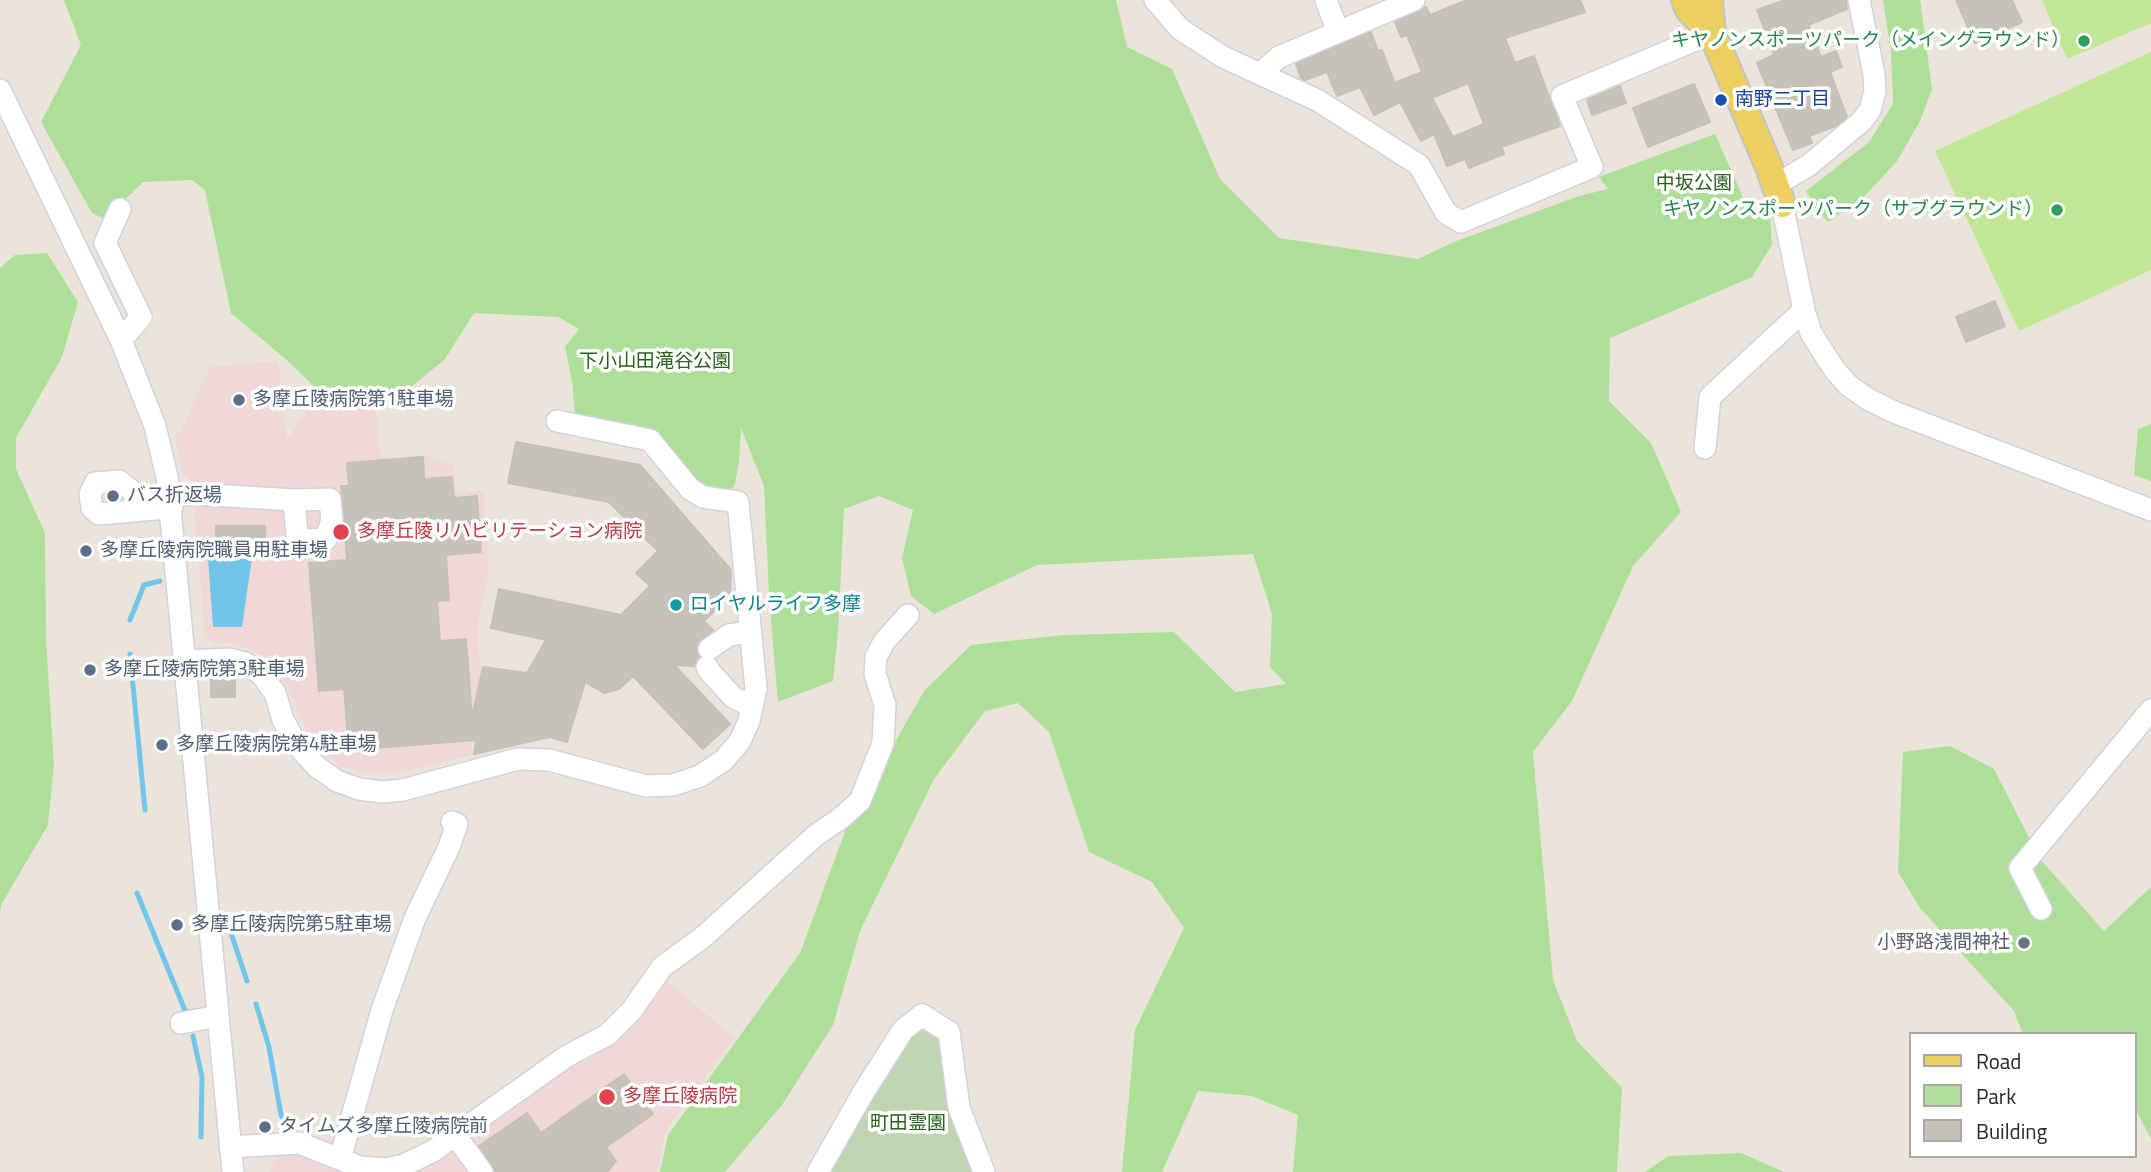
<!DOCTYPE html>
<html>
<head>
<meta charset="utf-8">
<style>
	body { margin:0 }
	#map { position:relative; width:2151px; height:1172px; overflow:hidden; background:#eae4da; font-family:"Titillium Web",sans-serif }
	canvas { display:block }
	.legend { position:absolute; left:1909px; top:1032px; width:228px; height:126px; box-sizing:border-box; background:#fff; border:2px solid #a9a9a9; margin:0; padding:9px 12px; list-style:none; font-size:21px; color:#282828 }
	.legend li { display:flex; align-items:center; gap:14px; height:35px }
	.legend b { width:35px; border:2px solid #a9a9a9 }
</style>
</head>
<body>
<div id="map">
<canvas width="2151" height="1172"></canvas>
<ul class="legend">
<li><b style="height:9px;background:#ebcf5f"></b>Road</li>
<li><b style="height:19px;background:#aedf98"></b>Park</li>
<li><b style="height:19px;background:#c5c2b9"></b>Building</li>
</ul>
</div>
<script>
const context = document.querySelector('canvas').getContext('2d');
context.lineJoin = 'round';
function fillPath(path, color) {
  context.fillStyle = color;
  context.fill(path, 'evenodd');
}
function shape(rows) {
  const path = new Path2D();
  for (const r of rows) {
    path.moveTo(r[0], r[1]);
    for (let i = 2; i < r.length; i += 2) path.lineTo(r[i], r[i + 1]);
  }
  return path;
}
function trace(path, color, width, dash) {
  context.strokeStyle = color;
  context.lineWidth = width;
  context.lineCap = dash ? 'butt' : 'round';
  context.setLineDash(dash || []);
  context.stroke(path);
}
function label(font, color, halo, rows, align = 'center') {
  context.font = font + ' "Titillium Web","Noto Sans JP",sans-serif';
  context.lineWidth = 7;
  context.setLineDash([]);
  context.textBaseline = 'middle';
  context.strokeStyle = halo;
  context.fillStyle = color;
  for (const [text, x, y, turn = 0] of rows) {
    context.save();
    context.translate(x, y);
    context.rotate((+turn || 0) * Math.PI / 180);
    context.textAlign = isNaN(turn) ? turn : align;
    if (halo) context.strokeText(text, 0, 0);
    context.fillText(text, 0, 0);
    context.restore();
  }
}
const medical = shape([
	[278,361,287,440,307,410,376,406,380,458,424,455,454,465,456,492,483,491,489,571,477,627,481,683,471,755,396,773,365,773,342,767,326,757,308,736,286,684,269,661,250,649,229,643,213,643,205,636,192,482,181,471,175,435,180,433,210,367],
	[663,977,734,1038,665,1132,657,1172,406,1172,437,1157],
	[297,1152,343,1172,269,1172,278,1153]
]);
const green = shape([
	[64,0,1116,0,1127,47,1172,69,1220,179,1279,238,1418,259,1454,242,1579,196,1608,189,1599,177,1715,134,1750,213,1770,214,1772,245,1752,277,1610,338,1609,401,1651,443,1681,512,1633,566,1572,701,1533,752,1553,980,1577,1041,1622,1088,1617,1172,1293,1172,1298,1115,1252,1096,1198,1091,1162,1172,1122,1172,1135,1030,1184,928,1152,882,1089,852,1049,732,1018,703,985,711,934,779,860,931,833,1025,782,1105,725,1172,660,1172,668,1135,800,953,846,829,868,803,890,751,924,691,971,645,1065,635,1174,632,1235,692,1286,684,1270,667,1272,614,1253,554,1037,565,934,614,911,596,902,558,913,510,879,496,844,509,838,632,833,681,778,702,769,597,764,486,741,428,739,462,735,483,729,495,706,491,665,449,575,415,572,381,565,347,579,329,558,317,474,313,445,359,394,401,333,405,290,363,231,313,205,190,192,180,143,182,105,219,92,213,41,122,81,45],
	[1883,0,1920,0,1932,89,1920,121,1897,161,1862,199,1828,222,1814,206,1806,191,1869,142,1893,104,1891,52],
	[47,253,78,302,62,357,16,438,16,469,45,533,46,640,54,765,48,825,1,905,0,913,0,268,15,255],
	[2151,424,2151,481,2134,475,2138,429],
	[1950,746,1994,769,2040,859,2104,931,2151,887,2151,1139,2135,1108,2135,1034,2023,1034,2014,1011,1920,908,1898,872,1903,752],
	[1741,1153,1784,1172,1645,1172,1668,1156]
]);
const cemetery = shape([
	[920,1028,946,1045,977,1172,828,1172,909,1035]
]);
const pitch = shape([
	[2042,0,2151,0,2151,23,2067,59],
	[2151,52,2151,270,2019,331,1935,151]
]);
const water = shape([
	[208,558,252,558,242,627,213,627]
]);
const stream = shape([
	[130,620,144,585,160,581],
	[130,654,145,810],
	[137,893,186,1013],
	[227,921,247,981],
	[256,1004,269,1047,281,1115,285,1122,300,1136],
	[193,1036,202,1077,201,1137]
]);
const building = shape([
	[1467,0,1580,0,1585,12,1505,38,1515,63,1534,56,1560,126,1501,147,1504,154,1469,168,1465,159,1447,166,1434,134,1421,141,1400,102,1374,115,1360,87,1337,96,1327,72,1305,80,1301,78,1296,64,1371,32,1378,51,1382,50,1394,81,1397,82,1422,72,1407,35,1401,37,1395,22,1426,7,1430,15,1467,0],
	[1468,83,1484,124,1453,137,1432,98,1468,83],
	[1785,0,1846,0,1847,9,1808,25,1821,57,1836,51,1842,67,1830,72,1847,117,1836,126,1809,136,1812,143,1793,150,1757,63,1774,55,1757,10,1785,0],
	[1956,0,2012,0,2022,22,1975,43,1956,0],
	[1694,84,1710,122,1648,147,1633,108,1694,84],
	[1620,86,1626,103,1592,115,1587,100,1620,86],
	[1995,301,2005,326,1966,342,1956,317,1995,301],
	[516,442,640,465,731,570,730,595,704,621,713,630,697,643,696,651,699,657,694,666,674,665,730,724,703,749,633,676,619,689,604,693,585,682,567,742,550,737,474,754,476,740,349,750,344,689,319,691,309,563,347,560,341,486,349,486,347,463,423,457,424,479,452,477,454,498,477,496,481,552,446,555,449,600,437,601,440,641,466,639,472,717,483,667,527,673,546,640,491,628,499,589,621,615,650,586,636,573,658,551,609,502,508,483,516,442],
	[216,526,265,526,265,550,216,550,216,526],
	[211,678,235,678,235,697,211,697,211,678],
	[624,1074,653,1114,606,1147,616,1161,607,1172,496,1172,479,1146,527,1113,541,1133,624,1074]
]);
const minor = shape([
	[1155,0,1180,29,1223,57,1317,100,1419,165,1446,213,1461,222,1592,167,1562,96,1712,33],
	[1326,0,1338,32],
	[1261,73,1279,57,1414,0],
	[0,90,121,340,155,426,167,477,233,1172],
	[1776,185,1809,165,1862,121,1870,110,1875,91,1874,74,1859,0],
	[1782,204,1804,310,1811,333,1834,369,1848,385,1866,398,1894,412,2151,510],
	[120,209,105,243,141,317,121,340],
	[1705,448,1710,397,1804,310],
	[170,496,196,494,294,500,330,499,332,520,326,539,303,540,297,535,294,500],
	[155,509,119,481,95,483,90,494,92,508,99,514,155,509,172,507],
	[709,649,729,635,750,632],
	[186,661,229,659,245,663,261,674,275,693,283,720,297,745,317,767,337,781,359,789,382,792,403,790,518,759,549,760,646,786,673,785,700,776,724,760,740,741,749,721,756,688,738,502,703,497,690,489,650,440,557,421],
	[707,667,710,672,733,697,752,707],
	[2041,909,2020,868,2151,710],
	[181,1023,218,1016],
	[455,1135,482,1172],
	[230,1147,299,1143,360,1167,386,1169,404,1165,433,1151,567,1056,607,1035,632,1010,662,967,702,938,816,835,840,819,860,801,883,743,885,705,875,674,876,657,884,642,908,615],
	[340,1159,382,1010,415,918,449,847,457,824,452,822],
	[818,1172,863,1093,903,1030,922,1015,949,1032,959,1108,984,1172]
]);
const major = shape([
	[1685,0,1689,10,1712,33],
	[1709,0,1712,33,1769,167,1782,204]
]);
const markers = [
	[2084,41,7,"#2e9e5b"],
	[1721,100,7,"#1a4fb4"],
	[2057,210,7,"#2e9e5b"],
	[239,400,7,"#5c6f8a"],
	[113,496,7,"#5c6f8a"],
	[341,532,9,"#e0444e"],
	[86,551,7,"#5c6f8a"],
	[676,605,7,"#0f9aa8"],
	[90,670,7,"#5c6f8a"],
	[162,745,7,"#5c6f8a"],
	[177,925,7,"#5c6f8a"],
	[2024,943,7,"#6b7280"],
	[607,1097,9,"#e0444e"],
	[265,1127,7,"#5c6f8a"]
];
const leisureNames = [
	["キヤノンスポーツパーク（メイングラウンド）",2070,41],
	["キヤノンスポーツパーク（サブグラウンド）",2043,210]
];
const transitNames = [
	["南野二丁目",1735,100]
];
const parkNames = [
	["中坂公園",1694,184],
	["下小山田滝谷公園",655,362],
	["町田霊園",908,1124]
];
const serviceNames = [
	["多摩丘陵病院第1駐車場",253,400],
	["バス折返場",127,496],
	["多摩丘陵病院職員用駐車場",100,551],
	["多摩丘陵病院第3駐車場",104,670],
	["多摩丘陵病院第4駐車場",176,745],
	["多摩丘陵病院第5駐車場",191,925],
	["タイムズ多摩丘陵病院前",279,1127]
];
const healthNames = [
	["多摩丘陵リハビリテーション病院",357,532],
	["多摩丘陵病院",623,1097]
];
const cultureNames = [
	["ロイヤルライフ多摩",690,605]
];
const worshipNames = [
	["小野路浅間神社",2010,943]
];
fillPath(medical, '#f1d8d8');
fillPath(green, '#aedf98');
fillPath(cemetery, '#c1d4b2');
fillPath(pitch, '#c1e694');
fillPath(water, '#70c5e9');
trace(stream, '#70c5e9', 5);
fillPath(building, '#c5c2b9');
trace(building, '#c5c0b4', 2);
trace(minor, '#d0d2e1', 24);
trace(major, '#c3c3c3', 30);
trace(minor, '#fff', 21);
trace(major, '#ebcf5f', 26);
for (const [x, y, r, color] of markers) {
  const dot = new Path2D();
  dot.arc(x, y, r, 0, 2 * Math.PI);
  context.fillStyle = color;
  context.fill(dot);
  trace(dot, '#fff', 2.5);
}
label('19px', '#27864d', '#fff', leisureNames, 'right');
label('19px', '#164399', '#fff', transitNames, 'left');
label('19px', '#28621c', '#fff', parkNames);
label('19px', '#4e5e75', '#fff', serviceNames, 'left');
label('19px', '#be3a42', '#fff', healthNames, 'left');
label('19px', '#0d838f', '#fff', cultureNames, 'left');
label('19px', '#5b616d', '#fff', worshipNames, 'right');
</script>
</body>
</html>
